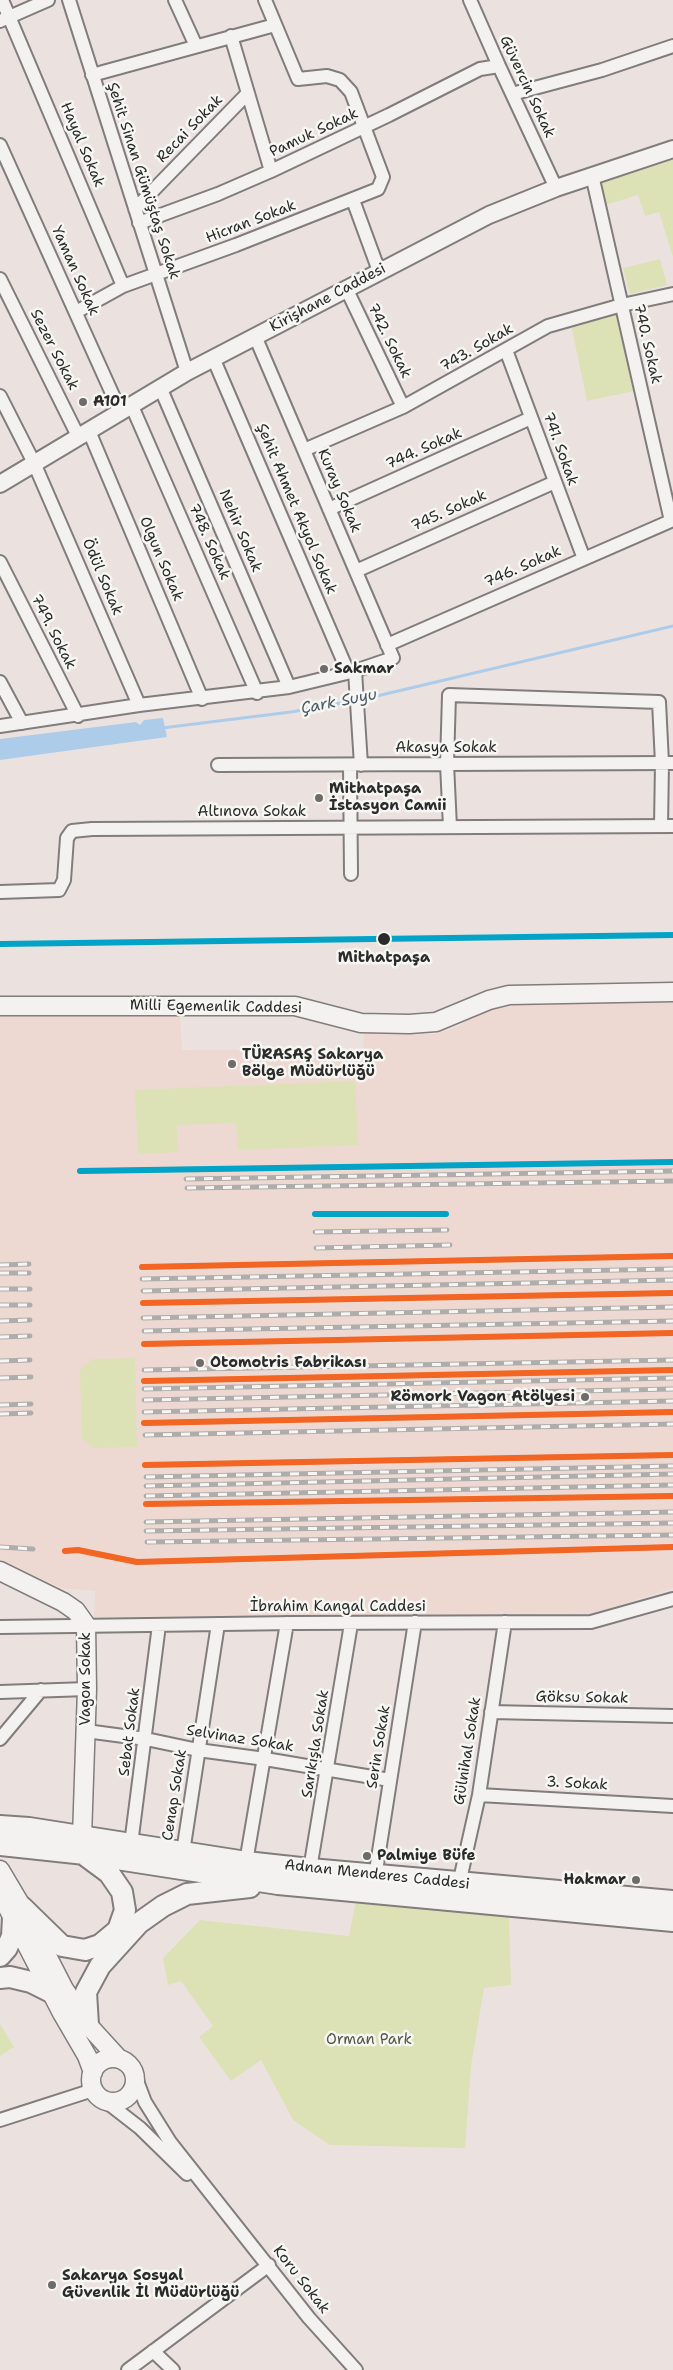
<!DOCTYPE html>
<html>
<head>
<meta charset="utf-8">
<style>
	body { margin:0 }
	canvas { display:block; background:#ebe2df }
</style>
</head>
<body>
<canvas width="673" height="2370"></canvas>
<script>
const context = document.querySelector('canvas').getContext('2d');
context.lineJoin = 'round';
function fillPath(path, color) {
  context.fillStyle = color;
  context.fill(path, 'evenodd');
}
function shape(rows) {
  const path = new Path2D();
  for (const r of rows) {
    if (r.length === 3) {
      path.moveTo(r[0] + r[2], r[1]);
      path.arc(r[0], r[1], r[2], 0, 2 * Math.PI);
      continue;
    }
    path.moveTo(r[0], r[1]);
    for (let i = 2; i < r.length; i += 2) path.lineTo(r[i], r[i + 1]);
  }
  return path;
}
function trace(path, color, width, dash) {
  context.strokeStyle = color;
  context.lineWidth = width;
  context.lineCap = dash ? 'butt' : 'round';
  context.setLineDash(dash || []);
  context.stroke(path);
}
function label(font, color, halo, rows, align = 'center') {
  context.font = font + ' "Shantell Sans",sans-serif';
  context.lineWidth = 5;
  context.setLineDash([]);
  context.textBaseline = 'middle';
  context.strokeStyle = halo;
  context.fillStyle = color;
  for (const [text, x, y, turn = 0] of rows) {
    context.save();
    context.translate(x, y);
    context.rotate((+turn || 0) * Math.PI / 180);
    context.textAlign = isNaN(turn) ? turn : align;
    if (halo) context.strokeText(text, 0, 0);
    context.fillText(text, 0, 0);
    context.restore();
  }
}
const built = shape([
	[673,1001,673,1588,592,1614,94,1617,95,1591,61,1588,0,1559,0,1013,180,1013,182,1050,363,1049,364,1033,435,1034,458,1027,475,1013,527,1003]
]);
const green = shape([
	[673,153,673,257,659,212,645,216,638,195,602,206,593,178],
	[660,259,667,285,630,294,623,268],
	[617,310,634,391,587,401,570,320],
	[355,1081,358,1145,238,1150,236,1123,177,1125,178,1152,138,1154,135,1090],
	[135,1358,137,1447,94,1448,82,1438,80,1370,92,1359],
	[356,1900,509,1914,511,1985,484,1988,471,2066,465,2148,330,2145,293,2120,261,2060,231,2081,199,2037,213,2026,181,1981,168,1985,163,1958,200,1920,349,1936],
	[0,2024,14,2047,0,2056]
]);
const water = shape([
	[163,718,167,737,0,760,0,739,136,722,140,725,144,720]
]);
const stream = shape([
	[360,700,673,626],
	[162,728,291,712,353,701]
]);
const minor = shape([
	[2,0,123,286],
	[69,0,187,372],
	[175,0,196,46],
	[470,0,499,66,556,188],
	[0,21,48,0],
	[231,36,271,171],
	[92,75,275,25],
	[512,94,602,70,673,46],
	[0,145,120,411],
	[592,175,671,521],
	[353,200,379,271],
	[135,209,248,93],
	[139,223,218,194,271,171,389,115,480,69,499,66],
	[0,279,78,436],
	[346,288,403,407],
	[76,312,123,286,236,245,378,189,383,177,351,92,340,80,327,76,298,79,265,0],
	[506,350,584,559],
	[214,360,348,672],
	[160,387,289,687],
	[0,396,34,463,139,705],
	[131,404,257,693],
	[89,431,202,699],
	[304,450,403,407,548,326,622,305,673,294],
	[329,509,531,418],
	[0,562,78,716],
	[356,571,555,482],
	[387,645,673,520],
	[355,671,361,765],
	[0,682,22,723],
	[0,726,139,705,289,687,355,671,393,658,255,336],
	[218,765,673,763],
	[350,765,351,874],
	[450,827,447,764,449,695,659,702,662,763,661,826],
	[0,892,59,890,64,880,67,838,72,831,92,829,673,826],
	[0,1627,295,1623,591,1622,673,1599],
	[0,1692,87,1689],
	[491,1712,673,1716],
	[86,1731,146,1739,198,1750,265,1759,390,1780],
	[0,1739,41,1690],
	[479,1795,673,1806],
	[131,1844,159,1625],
	[183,1852,218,1624],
	[246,1862,287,1623],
	[310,1869,351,1624],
	[375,1877,415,1622],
	[459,1884,479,1795,505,1622],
	[134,2073,145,2102,170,2142,309,2318,356,2370],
	[104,2100,140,2128,187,2174],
	[0,2120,93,2090],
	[153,2351,173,2370],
	[128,2370,269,2265]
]);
const tertiary = shape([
	[0,484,187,372,489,215,556,188,673,149]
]);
const secondary = shape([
	[0,1006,295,1006,361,1023,409,1024,436,1022,489,1000,509,995,673,992],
	[0,1571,63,1602,76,1611,86,1625,87,1689,82,1837],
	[0,1870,22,1907,64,1989,88,2025,119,2059],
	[0,1893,62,2013,87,2056,93,2072],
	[113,2080,22]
]);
const primary = shape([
	[0,1826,29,1828,246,1862,310,1869,673,1901],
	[0,1845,85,1854,278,1884,673,1921],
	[22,1907,62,1946,85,1950,100,1945,118,1930,125,1910,122,1892,109,1873,86,1856],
	[0,1956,7,1948,12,1936,13,1918],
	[0,1978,10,1977,31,1982,51,1992],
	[88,2025,86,1992,100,1966,139,1923,163,1906,187,1894,250,1887]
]);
const rail = shape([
	[80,1171,673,1162],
	[186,1179,673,1171],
	[187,1188,673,1181],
	[315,1214,446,1214],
	[315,1232,447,1230],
	[316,1248,450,1245],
	[0,1265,29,1264],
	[142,1267,673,1256],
	[0,1273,29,1273],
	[142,1279,673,1269],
	[0,1289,30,1289],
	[143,1291,673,1280],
	[143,1303,673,1293],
	[0,1305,30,1305],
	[143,1318,673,1307],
	[0,1321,30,1320],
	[144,1331,673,1321],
	[0,1337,30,1336],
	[144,1344,673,1333],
	[0,1361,30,1360],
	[144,1370,673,1360],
	[0,1378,31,1377],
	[144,1381,673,1370],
	[144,1389,673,1378],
	[144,1400,673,1389],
	[0,1405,31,1404],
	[144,1412,673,1401],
	[0,1414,31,1413],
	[144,1423,673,1412],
	[145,1435,673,1424],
	[145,1465,673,1455],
	[146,1477,673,1466],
	[146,1486,673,1474],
	[146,1496,673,1485],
	[146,1504,673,1496],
	[146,1522,673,1512],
	[146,1531,673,1523],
	[147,1542,673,1535],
	[0,1547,33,1549],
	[65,1551,78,1550,137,1562,673,1547]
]);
const rail1 = shape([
	[0,944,673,935],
	[80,1171,673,1162],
	[315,1214,446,1214]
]);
const rail2 = shape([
	[142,1267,673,1256],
	[143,1303,673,1293],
	[144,1344,673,1333],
	[144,1381,673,1370],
	[144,1423,673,1412],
	[145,1465,673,1455],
	[146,1504,673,1496],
	[65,1551,78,1550,137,1562,673,1547]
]);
const markers = [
	[83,402,5,"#6e6b6a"],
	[324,669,5,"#6e6b6a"],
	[319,798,5,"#6e6b6a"],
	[384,939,7,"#2b2b2b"],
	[232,1064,5,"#6e6b6a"],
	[200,1363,5,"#6e6b6a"],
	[585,1397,5,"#6e6b6a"],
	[367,1856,5,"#6e6b6a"],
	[636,1880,5,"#6e6b6a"],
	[52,2285,5,"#6e6b6a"]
];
const streetNames = [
	["Güvercin Sokak",527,87,65],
	["Recai Sokak",190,129,-46],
	["Pamuk Sokak",314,133,-25],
	["Hayal Sokak",82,145,67],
	["Şehit Sinan Gümüştaş Sokak",143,181,72],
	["Hicran Sokak",251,222,-21],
	["Yaman Sokak",75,271,66],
	["Kirişhane Caddesi",328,298,-28],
	["742. Sokak",389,341,64],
	["740. Sokak",647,344,77],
	["743. Sokak",477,348,-30],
	["Sezer Sokak",54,350,63],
	["744. Sokak",424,449,-24],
	["741. Sokak",560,449,70],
	["Kuray Sokak",339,491,67],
	["Şehit Ahmet Akyol Sokak",296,509,67],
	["745. Sokak",449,511,-24],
	["Nehir Sokak",240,531,67],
	["748. Sokak",209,542,66],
	["Olgun Sokak",161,559,67],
	["746. Sokak",523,567,-24],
	["Ödül Sokak",102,577,67],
	["749. Sokak",53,632,63],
	["Akasya Sokak",446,748],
	["Altınova Sokak",252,812],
	["Milli Egemenlik Caddesi",216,1007,1],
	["İbrahim Kangal Caddesi",338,1607],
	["Vagon Sokak",86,1679,-90],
	["Göksu Sokak",582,1698,1],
	["Sebat Sokak",130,1732,-83],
	["Selvinaz Sokak",240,1739,9],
	["Sarıkışla Sokak",316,1744,-81],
	["Serin Sokak",379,1747,-81],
	["Gülnihal Sokak",468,1751,-81],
	["3. Sokak",577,1784,3],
	["Cenap Sokak",175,1795,-81],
	["Adnan Menderes Caddesi",377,1875,6],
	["Koru Sokak",301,2280,52]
];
const poiNames = [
	["A101",93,402],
	["Sakmar",334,669],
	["Mithatpaşa",329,789],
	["İstasyon Camii",329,806],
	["TÜRASAŞ Sakarya",242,1055],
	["Bölge Müdürlüğü",242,1072],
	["Otomotris Fabrikası",210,1363],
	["Römork Vagon Atölyesi",575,1397,"right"],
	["Palmiye Büfe",377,1856],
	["Hakmar",626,1880,"right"],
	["Sakarya Sosyal",62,2276],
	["Güvenlik İl Müdürlüğü",62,2293]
];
const stopNames = [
	["Mithatpaşa",384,958]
];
const parkNames = [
	["Orman Park",369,2040]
];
const waterNames = [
	["Çark Suyu",339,702,-11]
];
fillPath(built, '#edd9d2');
fillPath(green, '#dde1b6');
fillPath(water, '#adccea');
trace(stream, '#adccea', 3);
trace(minor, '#817d7c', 16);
trace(tertiary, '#817d7c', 20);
trace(secondary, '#817d7c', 21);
trace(primary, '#817d7c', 24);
trace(minor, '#f4f2f0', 12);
trace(tertiary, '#f4f2f0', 16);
trace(secondary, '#f4f2f0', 18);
trace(primary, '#f4f2f0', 20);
trace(rail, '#afadac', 5);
trace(rail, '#f6f6f2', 3, [9]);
trace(rail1, '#02a3c6', 6);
trace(rail2, '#f26522', 6);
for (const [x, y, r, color] of markers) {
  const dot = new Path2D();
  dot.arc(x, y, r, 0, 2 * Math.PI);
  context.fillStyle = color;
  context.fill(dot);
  trace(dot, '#f6f6f2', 2);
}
label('15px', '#2b2b2b', '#f6f6f2', streetNames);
label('bold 15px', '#2b2b2b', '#f6f6f2', poiNames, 'left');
label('bold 15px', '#2b2b2b', '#f6f6f2', stopNames);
label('15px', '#545845', '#f6f6f2', parkNames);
label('italic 16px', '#4a5966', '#f6f6f2', waterNames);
</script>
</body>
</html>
